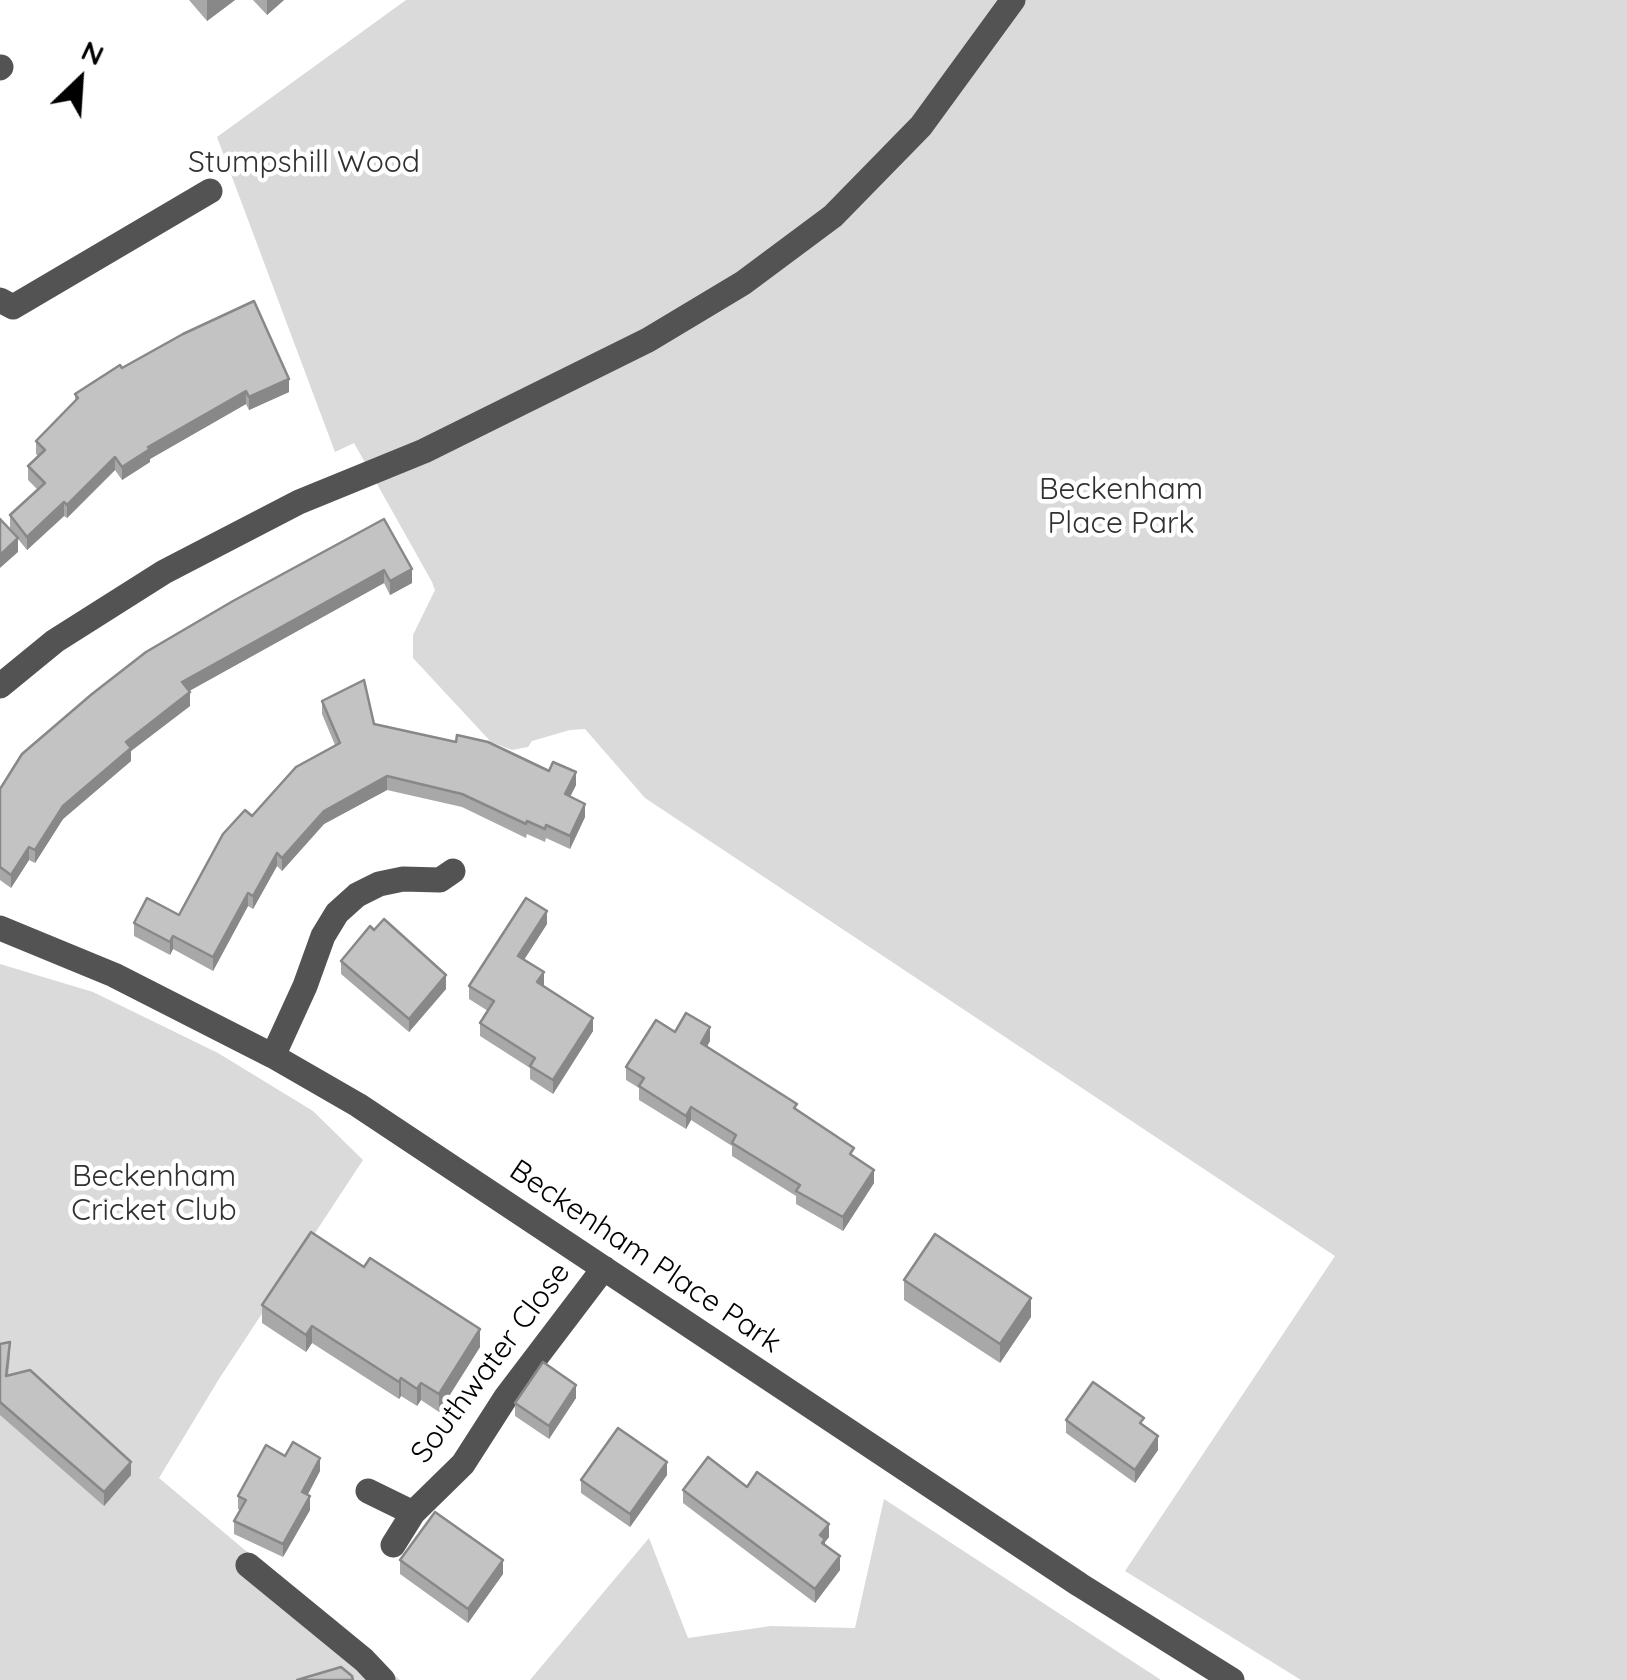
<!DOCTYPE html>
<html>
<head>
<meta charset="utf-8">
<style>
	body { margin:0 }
	#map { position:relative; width:1627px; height:1680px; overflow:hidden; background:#fff; font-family:Quicksand,sans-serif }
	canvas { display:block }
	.north { position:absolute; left:30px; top:30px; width:100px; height:100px; -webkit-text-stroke:8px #fff; paint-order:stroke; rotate:25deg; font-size:28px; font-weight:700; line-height:40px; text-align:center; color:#000 }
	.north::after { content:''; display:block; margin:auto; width:35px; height:45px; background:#000; clip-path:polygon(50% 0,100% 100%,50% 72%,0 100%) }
</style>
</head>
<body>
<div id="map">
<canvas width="1627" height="1680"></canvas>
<div class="north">N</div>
</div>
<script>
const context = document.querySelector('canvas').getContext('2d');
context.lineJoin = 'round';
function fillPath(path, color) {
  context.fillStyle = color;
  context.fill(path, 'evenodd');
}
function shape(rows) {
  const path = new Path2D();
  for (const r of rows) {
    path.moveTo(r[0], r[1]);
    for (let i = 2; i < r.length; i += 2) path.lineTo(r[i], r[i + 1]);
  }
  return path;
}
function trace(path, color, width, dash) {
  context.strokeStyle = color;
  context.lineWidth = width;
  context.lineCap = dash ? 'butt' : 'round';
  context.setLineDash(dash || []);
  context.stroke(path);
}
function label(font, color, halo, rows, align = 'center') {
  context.font = font + ' Quicksand,sans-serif';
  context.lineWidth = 9;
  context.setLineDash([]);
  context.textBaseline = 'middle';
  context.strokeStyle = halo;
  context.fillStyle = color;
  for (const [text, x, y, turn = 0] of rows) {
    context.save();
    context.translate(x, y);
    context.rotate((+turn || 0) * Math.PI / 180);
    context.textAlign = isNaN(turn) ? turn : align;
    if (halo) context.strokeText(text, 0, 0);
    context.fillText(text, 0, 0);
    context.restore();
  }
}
const green = shape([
	[406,0,1627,0,1627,1680,1301,1680,1125,1571,1335,1256,645,798,585,729,570,730,532,741,528,747,512,750,491,742,413,658,413,635,435,590,432,582,354,443,335,452,217,137],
	[0,964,93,992,218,1053,313,1111,363,1160,219,1379,159,1478,400,1680,0,1680],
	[884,1499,1161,1680,530,1680,649,1538,688,1638,771,1626,855,1628]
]);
const minor = shape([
	[0,68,1,67],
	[0,300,13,307,210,191],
	[0,686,55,641,164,572,299,502,424,451,648,340,743,283,833,216,921,126,1013,0],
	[0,928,114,975,273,1056,358,1105,1080,1585,1232,1680],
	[273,1056,305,986,323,936,337,913,357,895,379,884,403,879,440,880,453,871],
	[368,1491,413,1513],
	[393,1545,413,1513,463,1464,506,1397,604,1268],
	[248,1565,364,1660,383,1680]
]);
const wall = shape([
	[189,0,235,0,207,21],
	[253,0,284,0,267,15],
	[122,368,289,392,249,410,246,404,150,459,150,462,122,480,115,470,67,518,64,516,27,550,18,539,18,552,17,537,10,528,10,515,38,490,28,480,28,466,38,456,36,454,36,441,75,401,75,394],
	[384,519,412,583,390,595,384,583,189,691,190,706,131,751,131,761,63,819,35,863,29,860,11,888,0,880,0,789],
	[322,701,374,724,576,785,570,797,585,817,570,849,546,838,545,842,527,834,526,838,462,807,387,790,324,824,282,871,277,866,253,909,248,906,213,971,173,949,170,955,134,936,134,923,179,915,252,816,335,745,322,714],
	[547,924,524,960,543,986,593,1031,553,1094,530,1079,530,1068,480,1036,480,1023,488,1011,469,999,469,986],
	[341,961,446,989,409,1032,341,974],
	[675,1032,710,1041,707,1047,797,1110,854,1156,874,1183,843,1231,796,1204,796,1196,732,1156,732,1146,691,1120,686,1129,639,1100,639,1088,626,1080,626,1067],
	[904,1280,1031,1317,1000,1363,904,1300],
	[262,1305,480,1347,439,1412,421,1400,417,1406,401,1396,399,1399,312,1343,306,1352,262,1323],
	[0,1344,10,1355,8,1376,131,1475,104,1506,0,1415],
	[576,1398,549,1439,515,1416,515,1403],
	[1066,1420,1144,1426,1158,1450,1135,1483,1066,1433],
	[285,1456,320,1471,307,1495,310,1510,283,1557,234,1534,234,1521,240,1510,238,1509,238,1496],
	[667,1475,630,1527,581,1493,581,1480],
	[747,1487,829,1537,825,1542,825,1545,840,1570,815,1603,683,1503,683,1490],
	[400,1560,503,1574,468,1623,400,1574]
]);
const shadedWall = shape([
	[207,0,235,0,207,21],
	[267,0,284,0,267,15],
	[289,379,289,392,249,410,249,397],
	[246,391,246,404,150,459,150,462,122,480,122,467,148,447],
	[115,457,115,470,67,518,67,505],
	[64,502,64,516,27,550,27,537],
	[18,538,18,552,0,568,0,555],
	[412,569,412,583,390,595,390,581],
	[384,570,384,583,182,695,182,682],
	[190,692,190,706,131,751,131,761,63,819,35,863,35,850,63,806,126,742],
	[576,772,576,785,565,807,565,794],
	[387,776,387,790,324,824,282,871,282,858,324,811],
	[585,804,585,817,570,849,570,836],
	[29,847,29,860,11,888,11,875],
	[277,853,277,866,253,909,253,896],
	[248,893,248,906,213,971,213,957],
	[547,911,547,924,518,969,518,956],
	[173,936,173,949,170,955,170,942],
	[544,972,544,985,537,995,537,982],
	[446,975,446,989,409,1032,409,1019],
	[593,1018,593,1031,553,1094,553,1080],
	[710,1027,710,1041,701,1056,701,1043],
	[691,1107,691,1120,686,1129,686,1116],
	[874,1170,874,1183,843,1231,843,1217],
	[1031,1298,1031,1317,1000,1363,1000,1344],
	[312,1326,312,1343,306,1352,306,1335],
	[480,1329,480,1347,439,1412,439,1394],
	[401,1378,401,1396,399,1399,399,1382],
	[421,1383,421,1400,417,1406,417,1389],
	[576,1385,576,1398,549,1439,549,1426],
	[1158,1436,1158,1450,1135,1483,1135,1470],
	[320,1458,320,1471,302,1506,302,1492],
	[131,1462,131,1475,104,1506,104,1492],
	[667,1462,667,1475,630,1527,630,1514],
	[310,1496,310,1510,283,1557,283,1544],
	[829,1524,829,1537,825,1542,825,1552,820,1535],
	[840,1556,840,1570,815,1603,815,1589],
	[503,1560,503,1574,468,1623,468,1609]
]);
const building = shape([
	[254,301,289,379,249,397,246,391,148,447,150,449,122,467,115,457,67,505,64,502,27,537,10,515,45,483,28,466,45,450,36,441,78,398,75,394,120,365,122,368,183,334,254,301],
	[0,519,18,538,0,555,0,519],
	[384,519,412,569,390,581,384,570,182,682,190,692,126,742,131,748,63,806,35,850,29,847,11,875,0,867,0,789,22,754,92,694,146,652,233,601,384,519],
	[364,680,374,724,456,742,457,735,488,742,549,771,553,762,576,772,565,794,585,804,570,836,546,825,545,829,527,821,526,824,462,794,387,776,324,811,282,858,277,853,253,896,248,893,213,957,173,936,170,942,134,923,147,898,179,915,223,834,245,810,252,816,296,767,340,743,322,701,364,680],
	[526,898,547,911,518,956,544,972,537,982,593,1018,553,1080,530,1066,535,1058,480,1023,494,1001,469,986,526,898],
	[384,919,446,975,409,1019,341,961,370,926,374,930,384,919],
	[686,1013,710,1027,701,1043,797,1104,794,1108,854,1148,850,1154,874,1170,843,1217,796,1191,800,1185,732,1143,736,1135,691,1107,686,1116,639,1086,644,1078,626,1067,656,1020,675,1032,686,1013],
	[311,1232,364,1267,370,1258,480,1329,439,1394,421,1383,417,1389,401,1378,399,1382,312,1326,306,1335,262,1305,311,1232],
	[935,1234,1031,1298,1000,1344,904,1280,935,1234],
	[10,1342,6,1376,30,1370,131,1462,104,1492,0,1402,0,1344,10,1342],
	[543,1362,576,1385,549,1426,515,1403,543,1362],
	[1093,1382,1144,1418,1140,1423,1158,1436,1135,1470,1066,1420,1093,1382],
	[618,1428,667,1462,630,1514,581,1480,618,1428],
	[293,1442,320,1458,302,1492,310,1496,283,1544,234,1521,246,1500,238,1496,266,1445,285,1456,293,1442],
	[708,1457,747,1487,757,1472,829,1524,820,1535,825,1539,822,1543,840,1556,815,1589,683,1490,708,1457],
	[435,1512,503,1560,468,1609,400,1560,435,1512],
	[341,1667,352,1676,353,1680,297,1680,341,1667]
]);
const parkNames = [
	["Stumpshill Wood",304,163],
	["Beckenham",1121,490],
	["Place Park",1121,524],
	["Beckenham",154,1177],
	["Cricket Club",154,1211]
];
const streetNames = [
	["Beckenham Place Park",645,1257,34],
	["Southwater Close",491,1363,-53]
];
fillPath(green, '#dadada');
trace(minor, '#535353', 25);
fillPath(wall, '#a8a8a8');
fillPath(shadedWall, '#888');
fillPath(building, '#c3c3c3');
trace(building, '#888', 2.5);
label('30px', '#313131', '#fff', parkNames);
label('30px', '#000', '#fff', streetNames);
</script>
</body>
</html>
